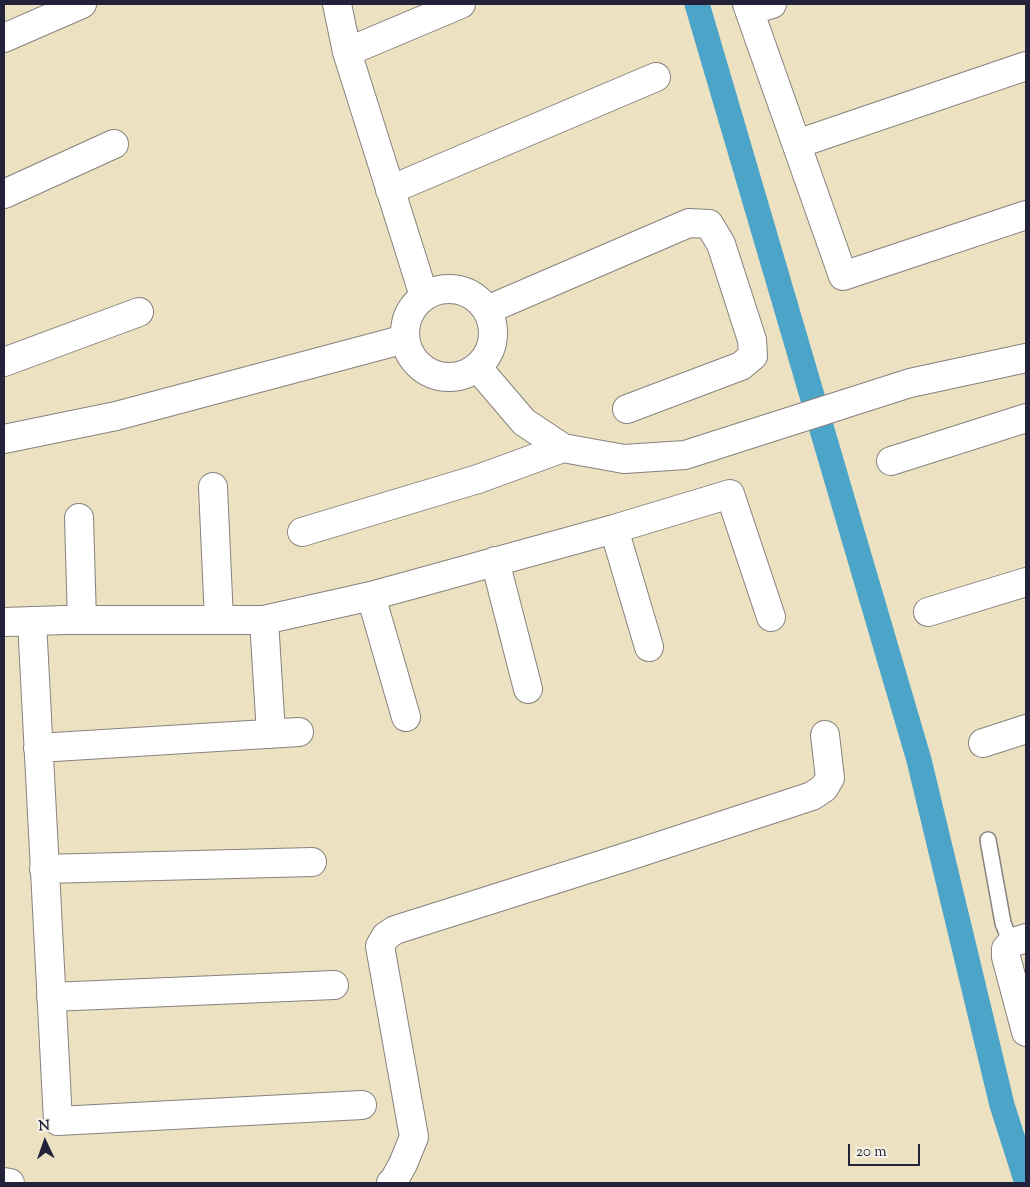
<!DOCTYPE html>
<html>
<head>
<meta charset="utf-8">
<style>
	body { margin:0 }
	#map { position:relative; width:1030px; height:1187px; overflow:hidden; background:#ece1c1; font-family:"Sorts Mill Goudy",serif }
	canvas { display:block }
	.frame { position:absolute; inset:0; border:5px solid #22223b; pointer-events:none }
	.north { position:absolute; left:20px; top:1117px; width:50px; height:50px; -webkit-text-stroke:4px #f7f3e8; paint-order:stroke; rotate:357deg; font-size:14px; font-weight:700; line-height:20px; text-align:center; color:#22223b }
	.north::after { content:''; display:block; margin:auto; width:18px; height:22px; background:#22223b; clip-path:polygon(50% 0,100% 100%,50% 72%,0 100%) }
	.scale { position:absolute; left:848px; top:1144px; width:72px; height:22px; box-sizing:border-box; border:2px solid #22223b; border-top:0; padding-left:6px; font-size:15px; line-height:18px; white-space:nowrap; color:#22223b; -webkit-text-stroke:4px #f7f3e8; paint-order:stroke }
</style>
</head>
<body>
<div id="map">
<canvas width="1030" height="1187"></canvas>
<div class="frame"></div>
<div class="north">N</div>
<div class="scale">20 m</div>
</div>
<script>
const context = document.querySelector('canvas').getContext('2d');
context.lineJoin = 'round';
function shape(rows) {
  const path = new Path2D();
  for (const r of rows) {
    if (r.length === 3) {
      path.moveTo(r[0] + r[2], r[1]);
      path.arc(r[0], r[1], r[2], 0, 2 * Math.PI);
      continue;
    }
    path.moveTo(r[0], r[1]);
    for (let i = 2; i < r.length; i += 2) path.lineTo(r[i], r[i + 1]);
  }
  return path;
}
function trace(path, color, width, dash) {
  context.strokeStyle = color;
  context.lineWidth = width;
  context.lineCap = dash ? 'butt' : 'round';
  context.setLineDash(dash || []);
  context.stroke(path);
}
const canal = shape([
	[697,4,919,760,1002,1105,1026,1180]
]);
const service = shape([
	[988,840,1003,923,1011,943]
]);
const minor = shape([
	[337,4,347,52,424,296],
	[747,4,843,276,1026,215],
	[750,11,772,4],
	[4,38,82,4],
	[347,52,461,4],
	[797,144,1026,66],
	[390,190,656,77],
	[4,194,114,144],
	[449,333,44],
	[487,310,689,223,709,224,721,244,752,340,753,356,741,366,627,409],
	[4,362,139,312],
	[477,367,524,422,563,448,624,459,685,455,910,383,1026,358],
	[4,439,116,416,405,339],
	[891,461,1026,418],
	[213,487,219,620],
	[79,518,82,620],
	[614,529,649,647],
	[302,532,478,479,563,448],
	[495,561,528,689],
	[371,596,406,717],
	[928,612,1026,582],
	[264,620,271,734],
	[32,621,58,1121,362,1105],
	[4,622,65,620,264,620,371,596,614,529,730,494,771,617],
	[983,743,1026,729],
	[38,748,299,732],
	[44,869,312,862],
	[1026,938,1011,943,1006,949,1006,957,1026,1032],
	[51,997,334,985],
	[4,1182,10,1183],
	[391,1183,393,1182,403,1164,414,1137,380,946,386,936,395,930,626,857,812,796,824,788,830,778,825,735]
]);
trace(canal, '#4ca5c9', 25);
trace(service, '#87827e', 18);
trace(minor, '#87827e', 30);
trace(service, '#fff', 15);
trace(minor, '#fff', 28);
</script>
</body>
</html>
